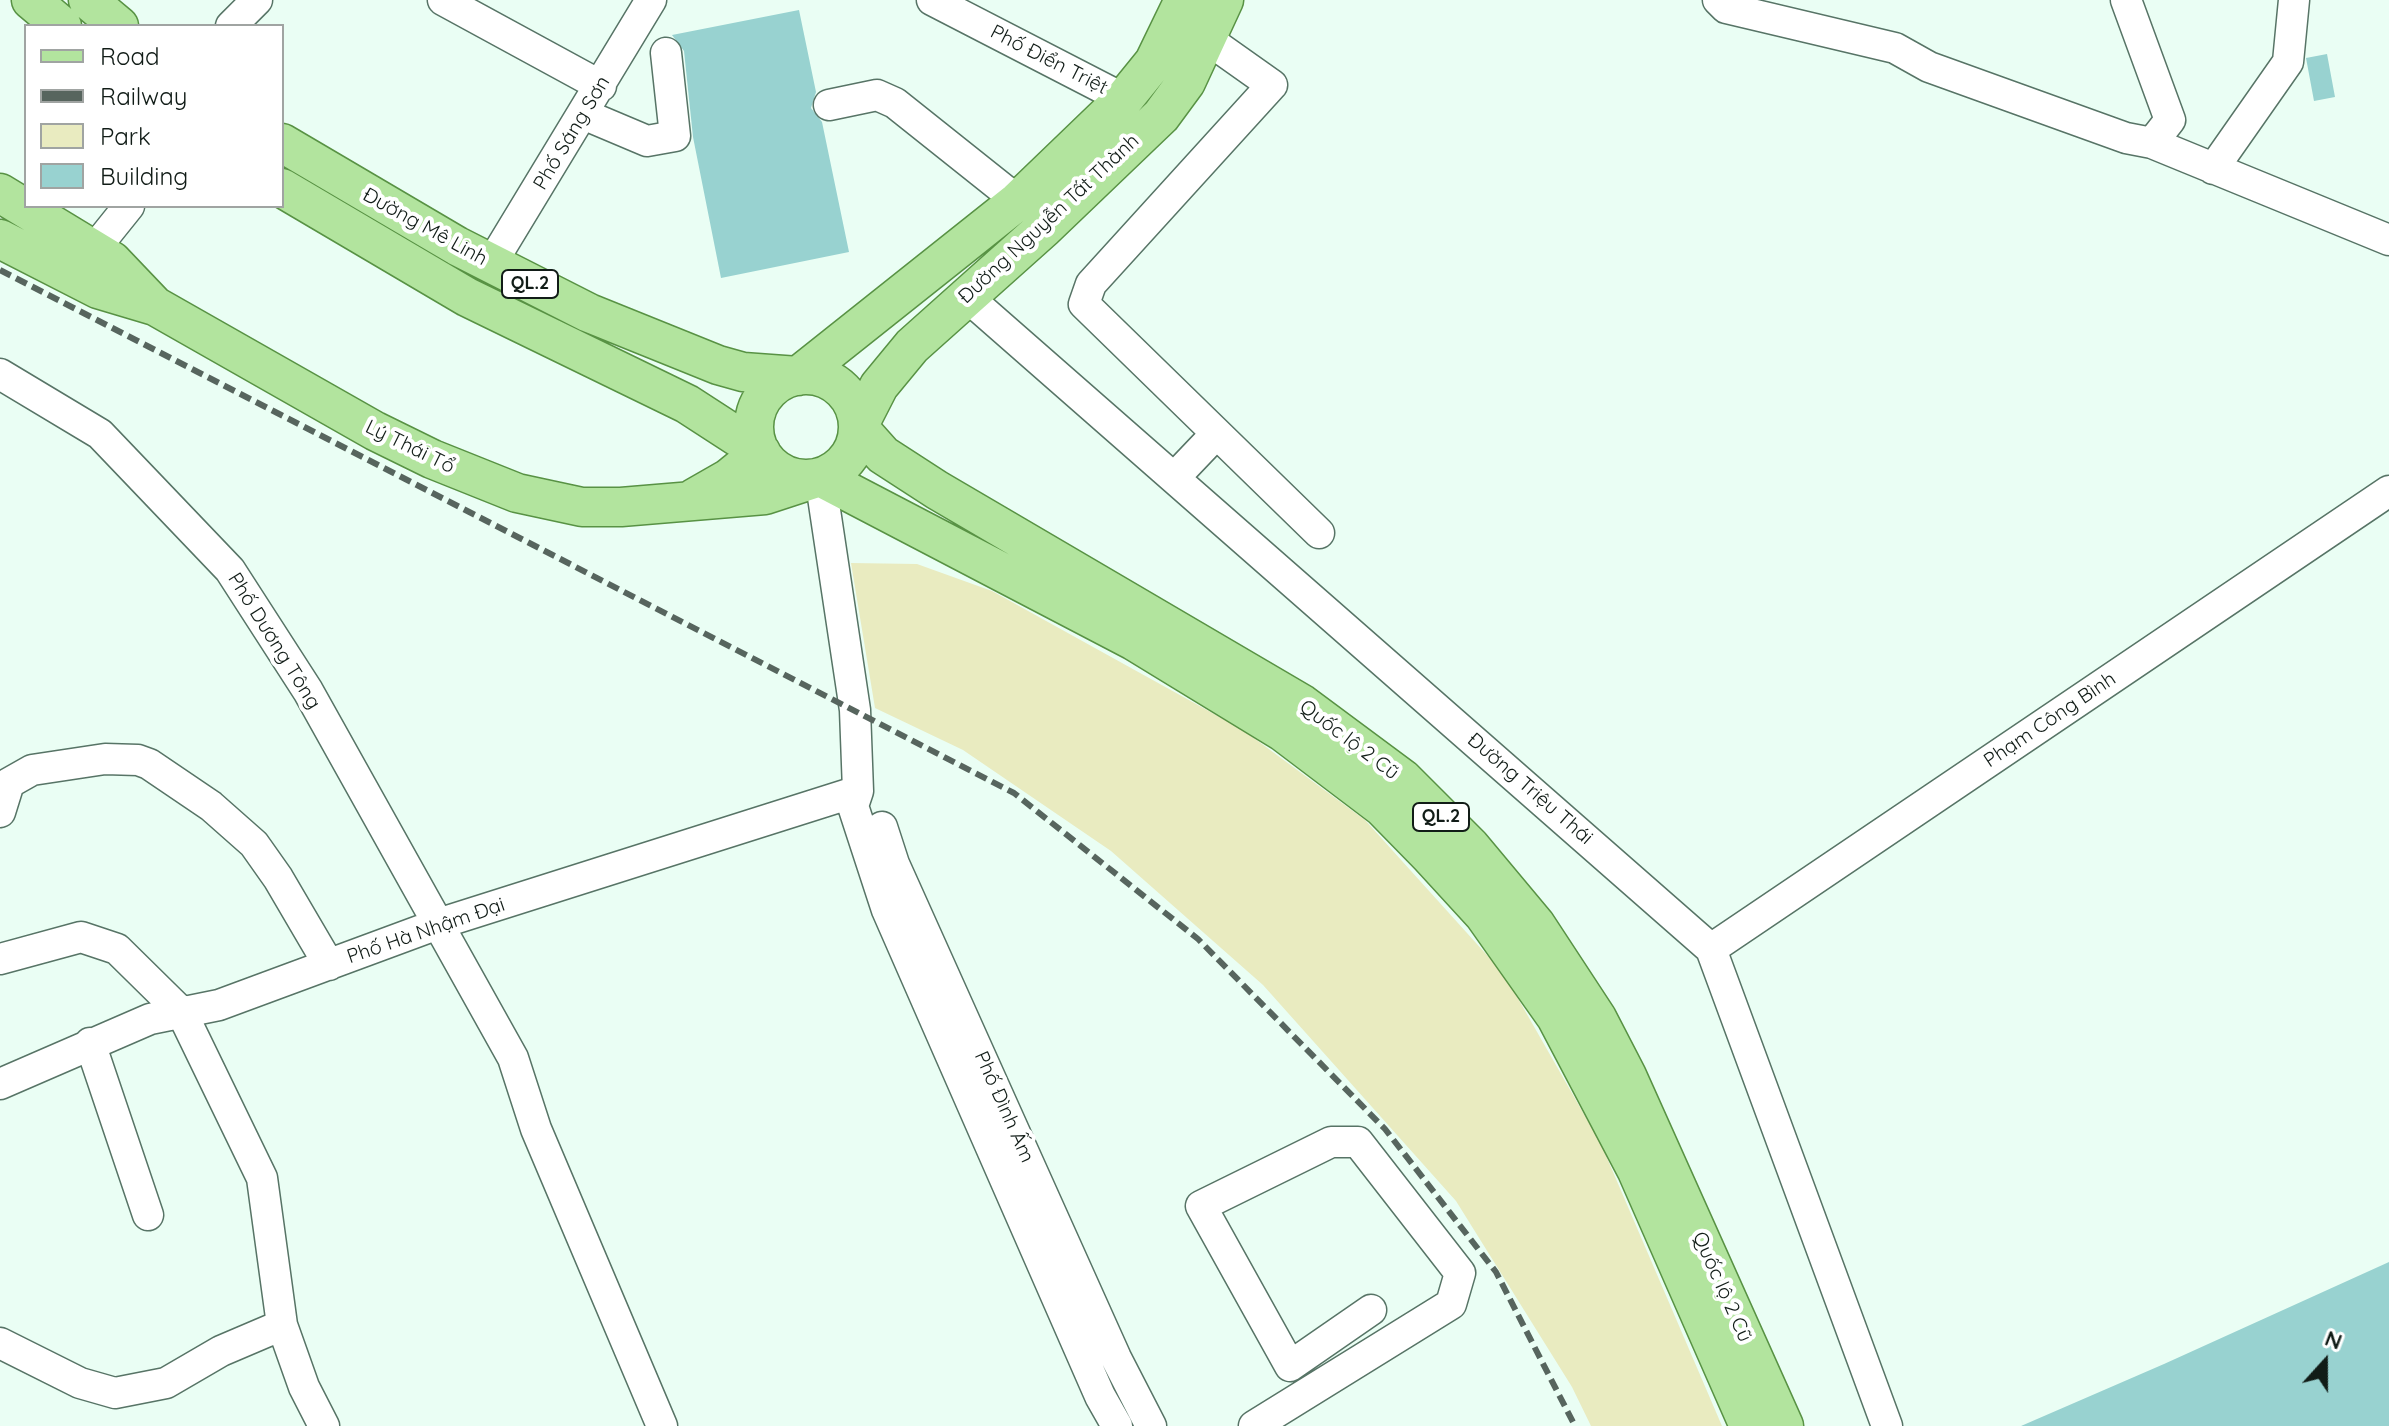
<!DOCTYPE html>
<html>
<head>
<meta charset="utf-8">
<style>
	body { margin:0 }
	#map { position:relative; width:2389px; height:1426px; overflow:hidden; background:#eafef4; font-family:Quicksand,sans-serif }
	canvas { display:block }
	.legend { position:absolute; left:24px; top:24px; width:260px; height:184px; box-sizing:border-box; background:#fff; border:2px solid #a0a4a2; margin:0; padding:10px 14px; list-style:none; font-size:24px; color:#111c17 }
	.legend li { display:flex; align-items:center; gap:16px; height:40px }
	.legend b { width:40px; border:2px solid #a0a4a2 }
	.north { position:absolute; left:2285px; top:1322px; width:80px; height:80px; -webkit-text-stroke:6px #fff; paint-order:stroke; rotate:21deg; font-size:22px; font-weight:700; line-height:32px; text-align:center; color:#111c17 }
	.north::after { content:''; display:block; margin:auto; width:28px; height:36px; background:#111c17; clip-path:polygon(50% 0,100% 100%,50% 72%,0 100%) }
</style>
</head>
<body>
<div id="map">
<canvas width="2389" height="1426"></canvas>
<ul class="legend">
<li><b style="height:10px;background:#b2e49e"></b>Road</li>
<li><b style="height:10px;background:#57655e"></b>Railway</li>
<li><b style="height:22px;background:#e9ebc0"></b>Park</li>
<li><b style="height:22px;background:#98d2d0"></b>Building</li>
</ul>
<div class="north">N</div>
</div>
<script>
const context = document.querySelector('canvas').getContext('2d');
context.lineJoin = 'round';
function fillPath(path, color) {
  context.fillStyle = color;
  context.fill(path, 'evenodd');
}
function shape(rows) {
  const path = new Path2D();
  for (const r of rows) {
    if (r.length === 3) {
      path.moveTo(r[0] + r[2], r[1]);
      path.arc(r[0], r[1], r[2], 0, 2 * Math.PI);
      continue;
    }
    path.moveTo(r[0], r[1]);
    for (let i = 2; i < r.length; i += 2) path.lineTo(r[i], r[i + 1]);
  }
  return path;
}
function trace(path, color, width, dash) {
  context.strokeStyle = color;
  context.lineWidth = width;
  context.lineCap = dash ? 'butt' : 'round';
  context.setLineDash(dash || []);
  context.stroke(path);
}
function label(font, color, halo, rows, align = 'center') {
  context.font = font + ' Quicksand,sans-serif';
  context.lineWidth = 8;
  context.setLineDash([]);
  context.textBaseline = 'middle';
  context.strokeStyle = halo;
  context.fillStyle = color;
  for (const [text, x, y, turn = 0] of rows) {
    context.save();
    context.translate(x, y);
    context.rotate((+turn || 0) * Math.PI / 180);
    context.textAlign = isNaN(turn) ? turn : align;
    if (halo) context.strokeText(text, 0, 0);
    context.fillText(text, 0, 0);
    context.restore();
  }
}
const green = shape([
	[851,563,917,564,992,591,1243,730,1365,820,1504,974,1601,1144,1722,1426,1591,1426,1572,1387,1456,1201,1263,985,1111,851,963,750,875,708]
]);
const building = shape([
	[799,10,816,92,811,108,822,122,849,252,721,278,693,137,684,51,672,35],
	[2327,54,2335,97,2314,101,2306,58],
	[2389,1262,2389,1426,2021,1426,2164,1364]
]);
const minor = shape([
	[443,0,601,86],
	[932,0,1124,99],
	[1718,0,1726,8,1895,48,1929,67,2126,138,2152,143,2170,120,2126,0],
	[231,26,257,0],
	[1207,39,1272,85,1091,284,1084,304,1319,533],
	[829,105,877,95,895,103,1018,201],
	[583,114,647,141,675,136,666,53],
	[2152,143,2389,240],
	[2213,169,2288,62,2294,0],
	[491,264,651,0],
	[80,267,129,206],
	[965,295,1711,949,1887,1426],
	[0,374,100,434,230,570,308,691,513,1058,536,1129,662,1426],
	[820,477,855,710,858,791,853,806,887,910,1100,1396,1117,1426],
	[1175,477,1216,434],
	[0,812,9,783,32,770,105,759,138,760,149,764,211,806,254,844,278,878,329,965],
	[882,827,894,864,1116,1358,1151,1426],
	[1711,949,2389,491],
	[0,959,81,937,117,949,182,1013,262,1178,282,1325,304,1387,324,1426],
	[90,1043,148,1215],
	[0,1084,150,1019,219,1005,438,924,858,791],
	[0,1343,80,1383,115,1393,166,1383,221,1351,282,1325],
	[1254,1426,1451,1304,1460,1273,1358,1142,1331,1142,1201,1206,1290,1366,1371,1310]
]);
const major = shape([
	[31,0,62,26],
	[88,0,119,26],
	[1224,0,1186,82,1161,116,1044,228,912,346,879,386,858,427,883,455,937,490,1302,704,1403,779,1470,846,1536,925,1597,1018,1627,1076,1784,1426],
	[282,143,457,246,589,313,718,365,743,372,798,376,1018,201,1124,99,1154,62,1184,0],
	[282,188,467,297,687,404,761,452,729,478,694,498],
	[0,193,112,261,153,304],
	[0,239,98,289,155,306,375,431,432,459,517,493,582,507,621,507,765,495,820,477,1134,641,1283,732,1382,807,1429,855,1484,915,1556,1017,1637,1171,1749,1426],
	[806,427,52]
]);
const rail = shape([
	[0,270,1014,793,1198,939,1385,1129,1496,1272,1575,1426]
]);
const shields = [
	[530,284,56],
	[1441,817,56]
];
const shieldNames = [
	["QL.2",530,284],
	["QL.2",1441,817]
];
const streetNames = [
	["Phố Điển Triệt",1049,60,27],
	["Phố Sáng Sơn",572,133,-59],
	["Đường Nguyễn Tất Thành",1049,219,-43],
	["Đường Mê Linh",425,227,29],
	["Lý Thái Tổ",410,447,26],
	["Phố Dương Tông",274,641,58],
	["Phạm Công Bình",2050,720,-34],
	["Quốc lộ 2 Cũ",1349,740,37],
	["Đường Triệu Thái",1530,789,41],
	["Phố Hà Nhậm Đại",426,931,-19],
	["Phố Đình Ấm",1004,1107,66],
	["Quốc lộ 2 Cũ",1722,1287,66]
];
fillPath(green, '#e9ebc0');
fillPath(building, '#98d2d0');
trace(minor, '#577466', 33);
trace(major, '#589244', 41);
trace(minor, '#fff', 30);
trace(major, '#b2e49e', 38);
trace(rail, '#57655e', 6, [12, 6]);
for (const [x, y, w] of shields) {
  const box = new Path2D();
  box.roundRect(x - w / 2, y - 14, w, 28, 6);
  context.fillStyle = '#fff';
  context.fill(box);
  trace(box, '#111c17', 2);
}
label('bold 18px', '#111c17', null, shieldNames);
label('20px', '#111c17', '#fff', streetNames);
</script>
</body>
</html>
